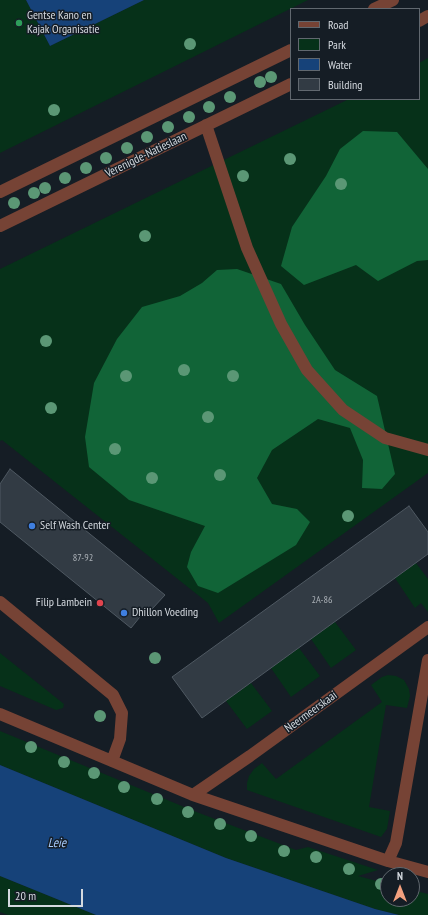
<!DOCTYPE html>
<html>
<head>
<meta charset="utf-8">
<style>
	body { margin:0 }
	#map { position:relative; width:428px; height:915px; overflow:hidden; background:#151d25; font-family:"PT Sans Narrow",sans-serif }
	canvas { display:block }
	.legend { position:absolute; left:290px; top:8px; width:130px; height:92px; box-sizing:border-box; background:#151d25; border:1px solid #61686f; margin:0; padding:5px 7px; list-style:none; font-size:12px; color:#d4d9df }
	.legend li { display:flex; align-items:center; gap:8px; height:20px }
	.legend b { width:20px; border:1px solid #61686f }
	.north { position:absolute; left:380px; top:867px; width:40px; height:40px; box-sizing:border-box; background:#151d25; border:1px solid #61686f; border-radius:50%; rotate:0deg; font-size:11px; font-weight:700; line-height:16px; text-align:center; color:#d4d9df }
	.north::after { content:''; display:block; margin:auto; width:14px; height:18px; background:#f2a07f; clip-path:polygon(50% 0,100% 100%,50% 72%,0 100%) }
	.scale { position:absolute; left:8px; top:889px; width:75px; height:18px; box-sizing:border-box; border:2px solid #d4d9df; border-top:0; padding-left:5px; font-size:12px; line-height:14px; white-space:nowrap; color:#d4d9df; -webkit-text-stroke:3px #151d25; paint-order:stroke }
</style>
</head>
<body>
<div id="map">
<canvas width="428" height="915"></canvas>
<ul class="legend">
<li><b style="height:5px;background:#764335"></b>Road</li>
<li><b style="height:11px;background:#063119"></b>Park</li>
<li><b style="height:11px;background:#164279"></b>Water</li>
<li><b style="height:11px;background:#323b44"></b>Building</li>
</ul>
<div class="north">N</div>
<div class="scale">20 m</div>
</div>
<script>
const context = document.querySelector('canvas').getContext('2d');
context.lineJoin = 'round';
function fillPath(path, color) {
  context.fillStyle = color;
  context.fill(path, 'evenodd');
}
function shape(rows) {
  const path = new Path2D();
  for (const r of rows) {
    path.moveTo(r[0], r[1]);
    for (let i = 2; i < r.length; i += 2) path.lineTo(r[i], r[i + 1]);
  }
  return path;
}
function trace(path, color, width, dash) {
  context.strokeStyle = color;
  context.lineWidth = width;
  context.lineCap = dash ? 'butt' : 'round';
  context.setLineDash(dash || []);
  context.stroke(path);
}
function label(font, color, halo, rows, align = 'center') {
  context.font = font + ' "PT Sans Narrow",sans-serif';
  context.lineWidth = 3;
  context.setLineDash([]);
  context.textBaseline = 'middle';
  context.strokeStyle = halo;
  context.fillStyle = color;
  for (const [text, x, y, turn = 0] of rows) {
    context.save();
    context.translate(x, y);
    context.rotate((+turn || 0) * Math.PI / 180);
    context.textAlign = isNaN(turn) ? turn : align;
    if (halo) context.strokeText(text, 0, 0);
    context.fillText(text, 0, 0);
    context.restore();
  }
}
const green = shape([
	[0,0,26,0,50,46,144,0,308,0,0,153],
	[428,58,428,473,219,623,208,603,2,440,0,441,0,269,349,99,419,99,419,63],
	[416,563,428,579,428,612,421,603,415,608,395,578],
	[335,622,356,650,331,668,311,639],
	[299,648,320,676,291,697,271,668],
	[0,653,64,704,63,708,56,710,0,686],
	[388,675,396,676,404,680,409,689,410,696,407,708,386,705,369,807,390,811,387,829,381,837,247,790,247,783,249,776,254,769,262,763,276,779,382,702,371,685,382,677],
	[251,683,272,711,247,729,226,701],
	[0,731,194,811,296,850,308,847,378,870,358,876,388,884,388,899,412,899,412,890,428,894,428,915,399,915,375,909,226,858,0,765],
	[0,876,96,915,8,915,0,912]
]);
const forest = shape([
	[363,131,397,132,428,169,428,260,417,261,378,281,356,265,304,285,281,266,292,227,326,176,340,149],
	[237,269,281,284,305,325,335,370,377,396,395,474,382,489,362,488,363,460,350,428,318,419,272,450,257,478,272,504,297,509,310,522,296,545,218,593,198,586,187,567,191,552,205,526,129,500,89,467,85,437,94,383,117,339,142,307,180,296,202,283,217,270]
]);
const water = shape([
	[26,0,144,0,50,46],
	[0,765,226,858,375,909,399,915,96,915,0,876]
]);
const building = shape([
	[10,469,165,595,152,609,148,607,131,628,0,522,0,484,10,469],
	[409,506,428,532,428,554,202,718,172,677,409,506]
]);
const minor = shape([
	[374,9,393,0],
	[419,21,428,16],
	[206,125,247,248,281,324,307,370,343,410,385,438,428,450],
	[0,192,291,50],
	[0,226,291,84],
	[0,602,113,695,122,713,120,739,112,761],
	[0,714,193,795,388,861,428,872],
	[193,795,250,756,428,627],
	[388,861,396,843,428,660]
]);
const trees = [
	[190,44],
	[271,77],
	[260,82],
	[230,97],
	[209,107],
	[54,110],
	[189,117],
	[168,127],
	[147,137],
	[127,148],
	[106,158],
	[290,159],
	[86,168],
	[243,176],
	[65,178],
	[341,184],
	[45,188],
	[34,193],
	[14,203],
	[145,236],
	[46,341],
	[184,370],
	[126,376],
	[233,376],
	[51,408],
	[208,417],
	[115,449],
	[220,475],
	[152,478],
	[348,516],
	[155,658],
	[100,716],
	[31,747],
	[64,762],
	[94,773],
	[124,787],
	[157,799],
	[188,812],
	[220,824],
	[251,836],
	[284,851],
	[316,857],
	[349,869],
	[381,884]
];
const markers = [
	[19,23,4,"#2e9e5b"],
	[32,526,4,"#3f7fe0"],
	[100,603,4,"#e0444e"],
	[124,613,4,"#3f7fe0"]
];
const numberNames = [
	["87-92",83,558],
	["2A-86",322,600]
];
const poiNames = [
	["Gentse Kano en",27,16],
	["Kajak Organisatie",27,30],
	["Self Wash Center",40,526],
	["Filip Lambein",92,603,"right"],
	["Dhillon Voeding",132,613]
];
const streetNames = [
	["Verenigde-Natieslaan",146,155,-26],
	["Neermeerskaai",311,712,-36]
];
const waterNames = [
	["Leie",57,843]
];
fillPath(green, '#063119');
fillPath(forest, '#116437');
fillPath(water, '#164279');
fillPath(building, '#323b44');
trace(building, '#4f5962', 1);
trace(minor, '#764335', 12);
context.fillStyle = '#5b9775';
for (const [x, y] of trees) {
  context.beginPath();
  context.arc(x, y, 6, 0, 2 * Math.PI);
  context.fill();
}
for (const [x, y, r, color] of markers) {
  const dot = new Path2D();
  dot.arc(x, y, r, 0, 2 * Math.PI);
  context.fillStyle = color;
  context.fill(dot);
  trace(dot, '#151d25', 1.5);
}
label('10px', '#acb2b8', null, numberNames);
label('12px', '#d4d9df', '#151d25', poiNames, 'left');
label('12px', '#d4d9df', '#151d25', streetNames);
label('italic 13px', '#a4c9fb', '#151d25', waterNames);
</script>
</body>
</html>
